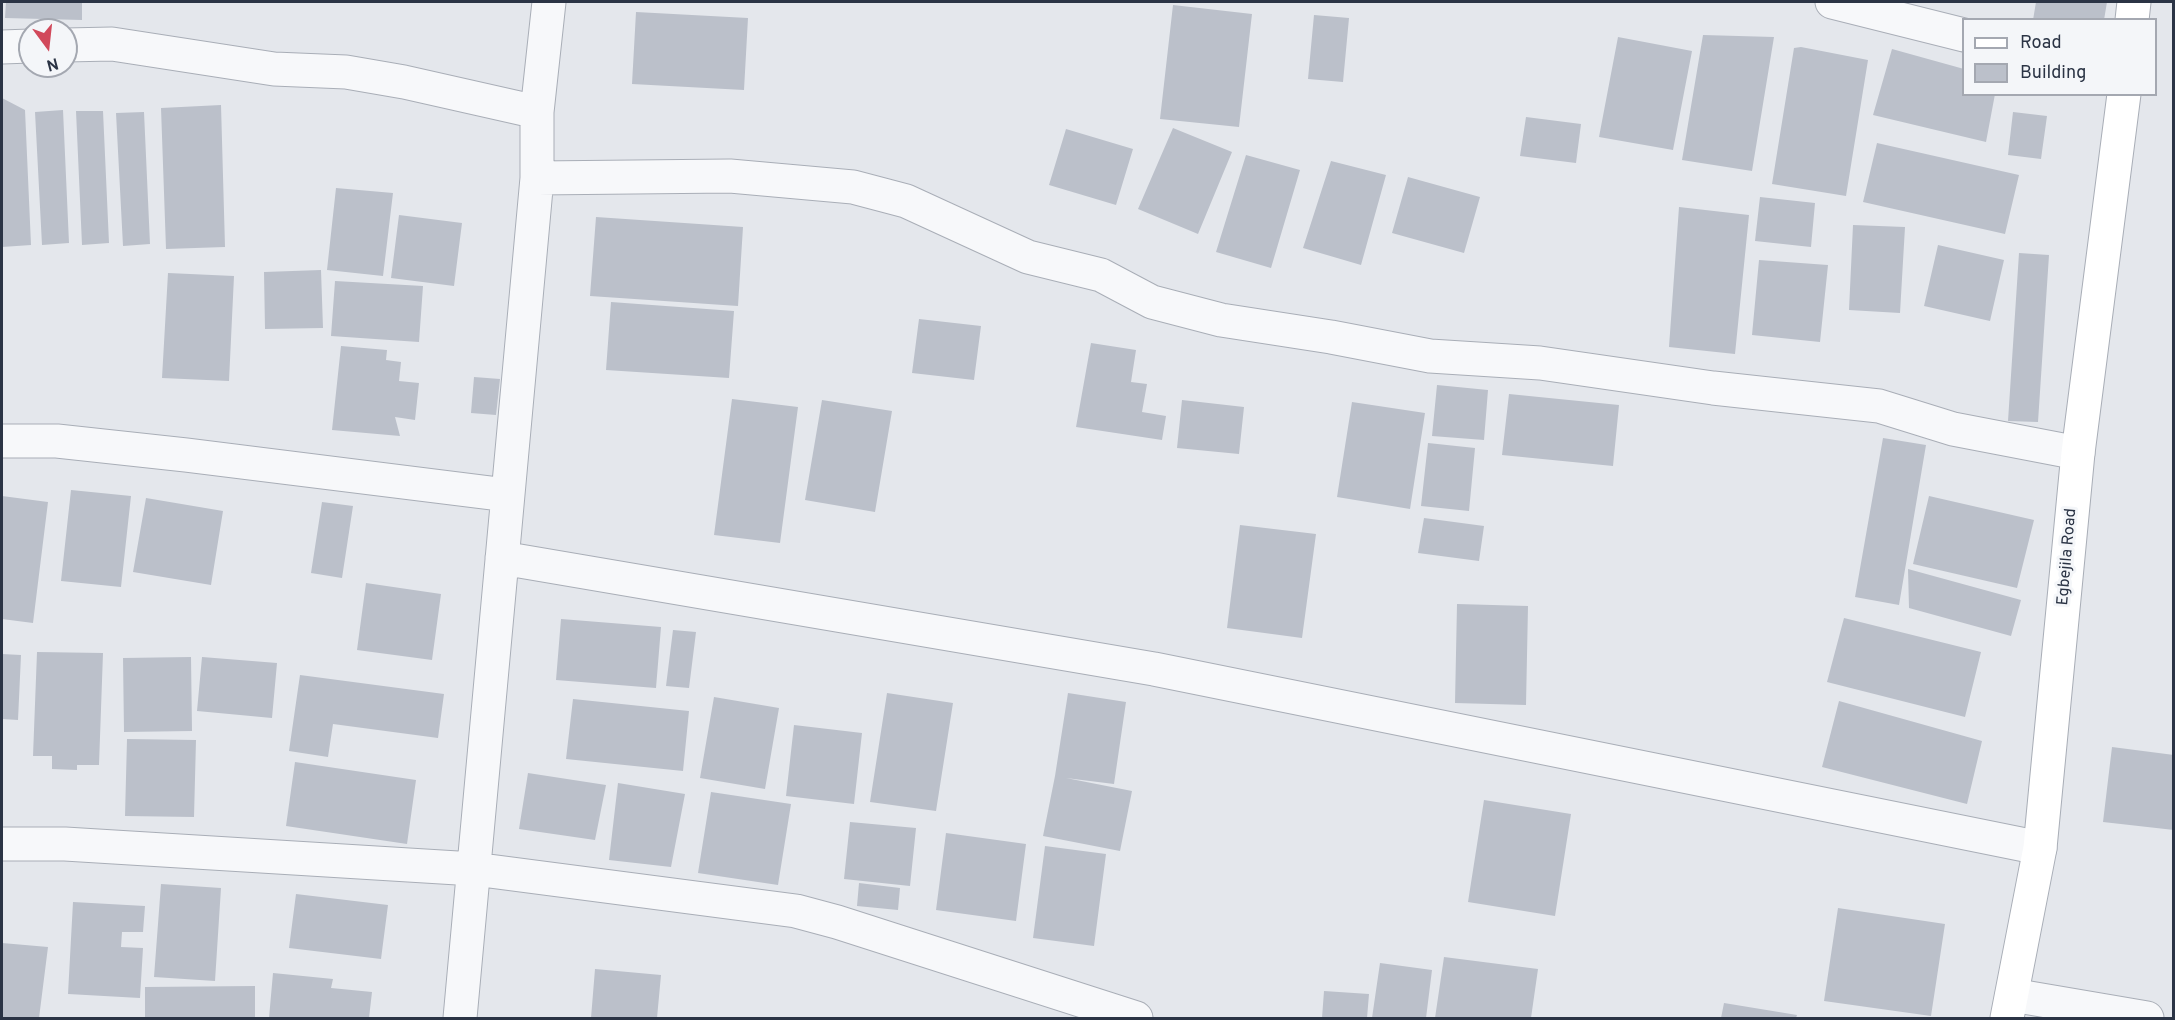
<!DOCTYPE html>
<html>
<head>
<meta charset="utf-8">
<style>
	body { margin:0 }
	#map { position:relative; width:2175px; height:1020px; overflow:hidden; background:#e4e7ec; font-family:Overpass,sans-serif }
	canvas { display:block }
	.frame { position:absolute; inset:0; border:3px solid #2b3445; pointer-events:none }
	.legend { position:absolute; left:1962px; top:18px; width:195px; height:78px; box-sizing:border-box; background:#f4f6f9; border:2px solid #a4a8b1; margin:0; padding:8px 10px; list-style:none; font-size:18px; color:#2b3445 }
	.legend li { display:flex; align-items:center; gap:12px; height:30px }
	.legend b { width:30px; border:2px solid #a4a8b1 }
	.north { position:absolute; left:18px; top:18px; width:60px; height:60px; box-sizing:border-box; background:#f4f6f9; border:2px solid #a4a8b1; border-radius:50%; rotate:165deg; font-size:16px; font-weight:700; line-height:24px; text-align:center; color:#2b3445 }
	.north::after { content:''; display:block; margin:auto; width:21px; height:27px; background:#d1495b; clip-path:polygon(50% 0,100% 100%,50% 72%,0 100%) }
</style>
</head>
<body>
<div id="map">
<canvas width="2175" height="1020"></canvas>
<div class="frame"></div>
<ul class="legend">
<li><b style="height:8px;background:#fff"></b>Road</li>
<li><b style="height:16px;background:#bbc0ca"></b>Building</li>
</ul>
<div class="north">N</div>
</div>
<script>
const context = document.querySelector('canvas').getContext('2d');
context.lineJoin = 'round';
function fillPath(path, color) {
  context.fillStyle = color;
  context.fill(path, 'evenodd');
}
function shape(rows) {
  const path = new Path2D();
  for (const r of rows) {
    path.moveTo(r[0], r[1]);
    for (let i = 2; i < r.length; i += 2) path.lineTo(r[i], r[i + 1]);
  }
  return path;
}
function trace(path, color, width, dash) {
  context.strokeStyle = color;
  context.lineWidth = width;
  context.lineCap = dash ? 'butt' : 'round';
  context.setLineDash(dash || []);
  context.stroke(path);
}
function label(font, color, halo, rows, align = 'center') {
  context.font = font + ' Overpass,sans-serif';
  context.lineWidth = 6;
  context.setLineDash([]);
  context.textBaseline = 'middle';
  context.strokeStyle = halo;
  context.fillStyle = color;
  for (const [text, x, y, turn = 0] of rows) {
    context.save();
    context.translate(x, y);
    context.rotate((+turn || 0) * Math.PI / 180);
    context.textAlign = isNaN(turn) ? turn : align;
    if (halo) context.strokeText(text, 0, 0);
    context.fillText(text, 0, 0);
    context.restore();
  }
}
const building = shape([
	[6,2,82,2,82,20,5,18],
	[2036,2,2107,2,2104,20,2033,20],
	[1173,5,1252,14,1239,127,1160,119],
	[636,12,748,18,744,90,632,84],
	[1314,15,1349,18,1343,82,1308,79],
	[1703,35,1774,37,1752,171,1682,160],
	[1618,37,1692,51,1673,150,1599,137],
	[1801,47,1868,60,1846,196,1772,184,1794,48],
	[1892,49,1964,69,1964,94,1995,94,1986,142,1873,115],
	[2,98,25,110,31,245,2,247],
	[221,105,225,247,166,249,161,108],
	[63,110,69,243,42,245,35,112],
	[76,111,103,111,109,243,82,245],
	[144,112,150,244,123,246,116,113],
	[2013,112,2047,116,2041,159,2008,155],
	[1526,117,1581,124,1576,163,1520,156],
	[1173,128,1232,152,1198,234,1138,209],
	[1066,129,1133,149,1116,205,1049,185],
	[1877,143,2019,175,2005,234,1863,202],
	[1246,155,1300,170,1271,268,1216,252],
	[1331,161,1386,175,1361,265,1303,248],
	[1408,177,1480,197,1464,253,1392,233],
	[336,188,393,193,383,276,327,270],
	[1760,197,1815,203,1811,247,1755,241],
	[1679,207,1749,215,1735,354,1669,347],
	[399,215,462,223,454,286,391,278],
	[596,217,743,227,738,306,590,296],
	[1853,225,1905,227,1900,313,1849,310],
	[1938,245,2004,260,1990,321,1924,306],
	[2019,253,2049,255,2038,422,2008,421],
	[1759,260,1828,265,1820,342,1752,335],
	[321,270,323,328,265,329,264,272],
	[168,273,234,276,229,381,162,378],
	[335,281,423,286,419,342,331,336],
	[611,302,734,311,729,378,606,370],
	[919,319,981,326,974,380,912,373],
	[1091,343,1136,350,1131,382,1147,384,1142,412,1166,416,1162,440,1076,427],
	[341,346,387,350,386,360,401,362,399,381,419,383,415,420,395,417,400,436,332,430],
	[474,377,500,379,496,415,471,413],
	[1437,385,1488,390,1484,440,1432,436],
	[1509,394,1619,405,1613,466,1502,455],
	[732,399,798,407,780,543,714,535],
	[822,400,892,411,875,512,805,500],
	[1182,400,1244,407,1239,454,1177,448],
	[1352,402,1425,413,1410,509,1337,497],
	[1883,438,1926,445,1899,605,1855,597],
	[1428,443,1475,448,1469,511,1421,506],
	[71,490,131,496,121,587,61,581],
	[2,496,48,502,33,623,2,619],
	[1929,496,2034,520,2017,588,1913,564],
	[146,498,223,511,211,585,133,572],
	[322,502,353,506,342,578,311,573],
	[1424,518,1484,526,1479,561,1418,553],
	[1240,525,1316,534,1302,638,1227,628],
	[1908,569,2021,600,2011,636,1909,608],
	[366,583,441,594,432,660,357,650],
	[1457,604,1528,606,1526,705,1455,703],
	[1844,618,1981,652,1965,717,1827,682],
	[561,619,661,627,656,688,556,680],
	[673,630,696,632,689,688,666,686],
	[37,652,103,653,99,765,77,765,77,770,52,769,52,756,33,756],
	[2,654,21,655,18,720,2,719],
	[191,657,192,731,124,732,123,658],
	[202,657,277,663,272,718,197,711],
	[300,675,444,694,438,738,333,724,328,757,289,751],
	[887,693,953,703,936,811,870,802],
	[1068,693,1126,702,1114,784,1066,778,1132,791,1120,851,1043,836,1055,776],
	[714,697,779,708,765,789,700,778],
	[573,699,689,711,683,771,566,759],
	[1839,701,1982,741,1967,804,1822,767],
	[794,725,862,733,854,804,786,796],
	[127,739,196,740,194,817,125,816],
	[2112,747,2174,755,2174,830,2103,822],
	[295,762,416,780,407,844,286,826],
	[528,773,606,785,595,840,519,829],
	[618,783,685,794,671,867,609,860],
	[711,792,791,804,778,885,698,873],
	[1484,800,1571,814,1555,916,1468,902],
	[850,822,916,828,910,886,844,879],
	[946,833,1026,844,1016,921,936,910],
	[1045,846,1106,854,1094,946,1033,938],
	[859,883,900,888,898,910,857,906],
	[161,884,221,888,215,981,154,977],
	[296,894,388,905,381,959,289,948],
	[73,902,145,906,143,932,122,932,121,947,143,948,140,998,68,994],
	[1838,908,1945,924,1931,1016,1824,1001],
	[2,943,48,947,39,1018,2,1018],
	[1444,957,1538,969,1531,1018,1435,1018],
	[1380,963,1432,970,1426,1018,1372,1018],
	[595,969,661,975,657,1018,591,1018],
	[273,973,333,979,331,988,372,992,369,1018,269,1018],
	[255,986,255,1018,145,1018,145,987],
	[1324,991,1369,994,1367,1018,1322,1018],
	[1724,1003,1797,1015,1796,1018,1721,1018]
]);
const street = shape([
	[1832,2,1964,35],
	[66,45,112,44,274,69,346,72,404,82,537,112],
	[2,47,30,46],
	[537,178,730,176,853,187,906,201,1028,257,1101,275,1152,302,1221,320,1331,337,1430,356,1540,363,1713,388,1879,406,1953,429,2078,453],
	[2,441,57,441,186,455,507,495],
	[502,558,1154,669,2040,848],
	[2,844,65,844,474,869,796,911,837,922,1136,1018],
	[2012,995,2147,1018],
	[460,1018,537,178,537,112,549,2]
]);
const secondary = shape([
	[2132,20,2134,2],
	[2007,1018,2040,848,2078,453,2124,94]
]);
const streetNames = [
	["Egbejila Road",2068,557,-85]
];
fillPath(building, '#bbc0ca');
trace(street, '#a9aeb7', 35);
trace(secondary, '#a9aeb7', 35);
trace(street, '#f7f8fa', 33);
trace(secondary, '#fff', 33);
label('16px', '#2b3445', '#f4f6f9', streetNames);
</script>
</body>
</html>
